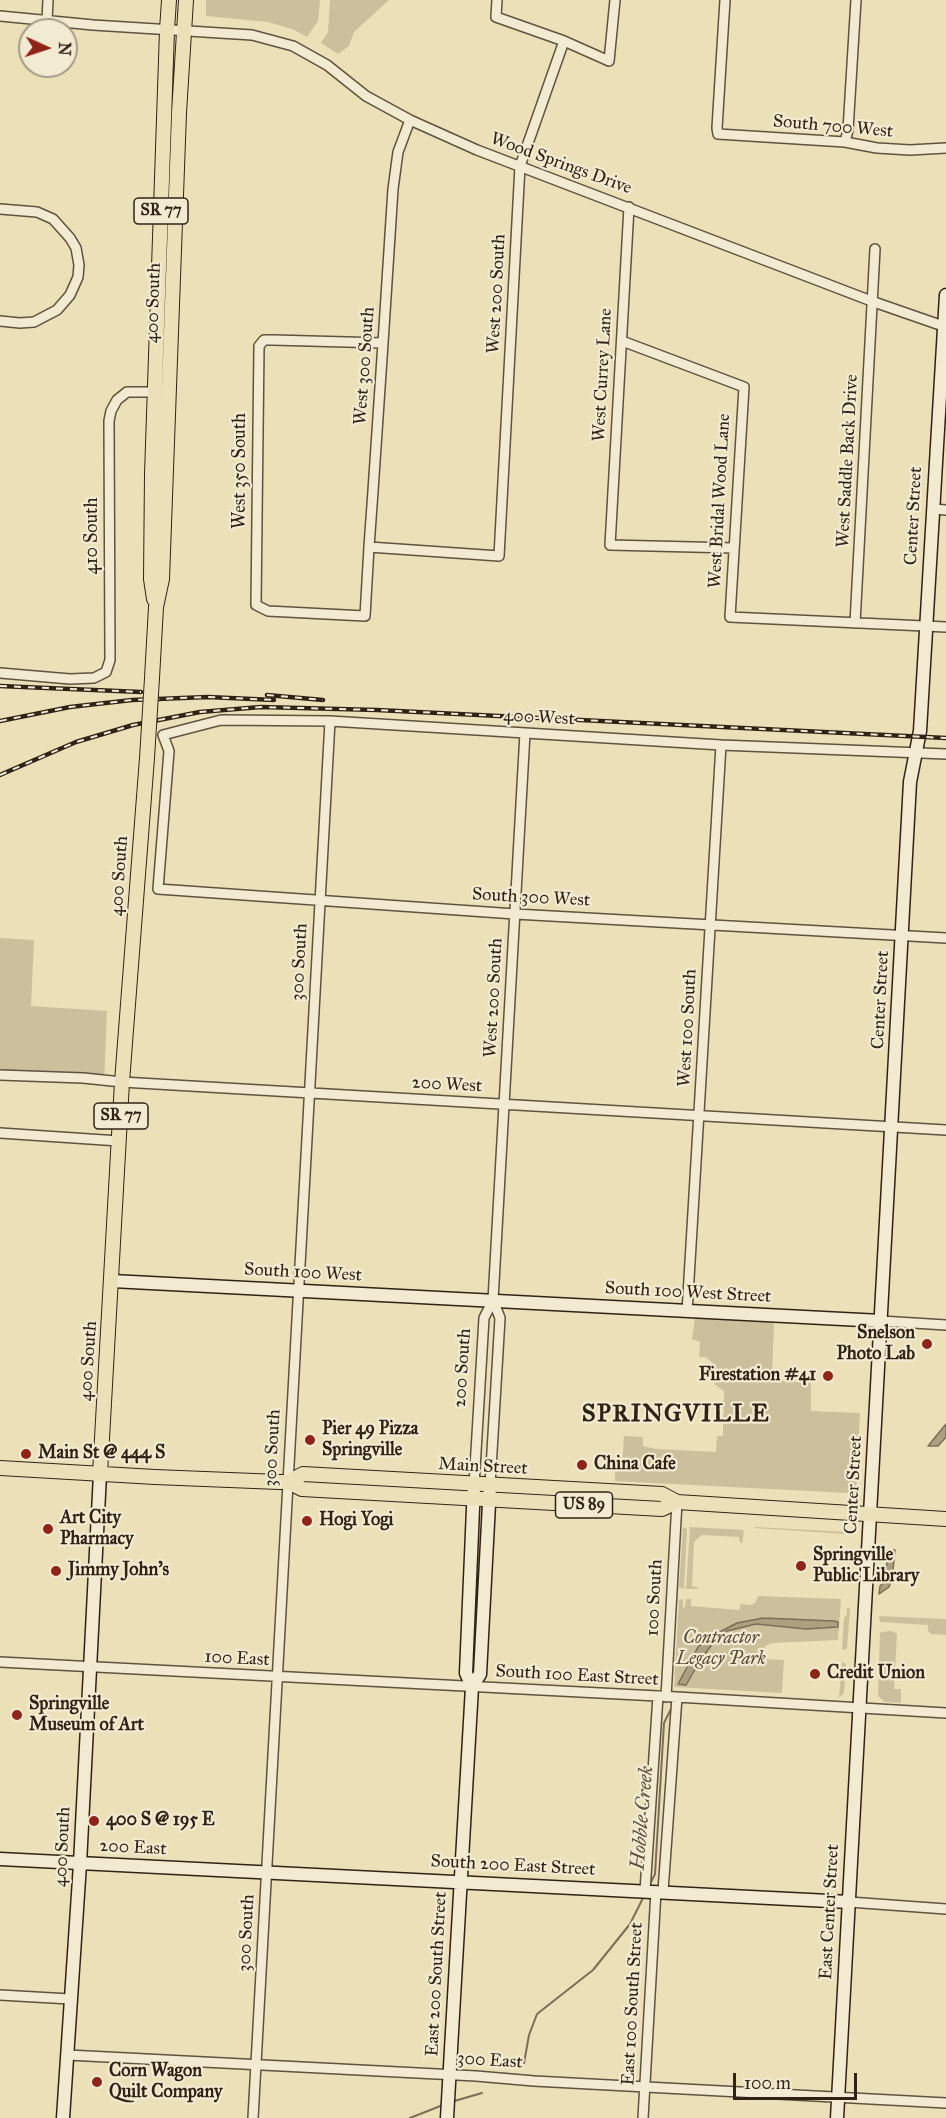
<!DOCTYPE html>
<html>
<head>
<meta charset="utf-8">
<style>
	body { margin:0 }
	#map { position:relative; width:946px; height:2118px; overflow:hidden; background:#ece0b8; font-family:"IM FELL Great Primer",serif }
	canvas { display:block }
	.north { position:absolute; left:18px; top:18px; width:60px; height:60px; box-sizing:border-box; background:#f3ebd1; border:2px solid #a59b86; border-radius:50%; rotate:93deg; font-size:16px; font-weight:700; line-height:24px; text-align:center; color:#302316 }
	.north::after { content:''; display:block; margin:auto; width:21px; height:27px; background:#8f2418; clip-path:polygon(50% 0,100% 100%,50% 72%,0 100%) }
	.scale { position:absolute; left:733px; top:2073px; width:124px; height:27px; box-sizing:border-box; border:3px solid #302316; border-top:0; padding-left:8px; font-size:18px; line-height:21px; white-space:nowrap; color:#302316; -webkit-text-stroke:4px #f3ebd1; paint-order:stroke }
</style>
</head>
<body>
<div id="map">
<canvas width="946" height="2118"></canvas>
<div class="north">N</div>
<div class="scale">100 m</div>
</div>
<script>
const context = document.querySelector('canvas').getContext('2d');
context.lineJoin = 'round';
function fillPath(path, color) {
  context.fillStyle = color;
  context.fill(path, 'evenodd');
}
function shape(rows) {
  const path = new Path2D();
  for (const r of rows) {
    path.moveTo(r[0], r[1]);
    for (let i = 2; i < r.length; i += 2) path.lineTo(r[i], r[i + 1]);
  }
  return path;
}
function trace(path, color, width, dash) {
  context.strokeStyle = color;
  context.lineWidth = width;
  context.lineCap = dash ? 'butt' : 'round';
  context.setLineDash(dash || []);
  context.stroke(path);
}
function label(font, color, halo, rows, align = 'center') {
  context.font = font + ' "IM FELL Great Primer",serif';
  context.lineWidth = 4.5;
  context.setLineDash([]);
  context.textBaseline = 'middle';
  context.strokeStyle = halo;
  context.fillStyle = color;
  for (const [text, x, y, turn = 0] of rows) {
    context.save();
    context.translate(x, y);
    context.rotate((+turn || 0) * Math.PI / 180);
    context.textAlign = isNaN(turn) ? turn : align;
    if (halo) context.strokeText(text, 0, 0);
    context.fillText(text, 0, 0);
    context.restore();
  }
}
const green = shape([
	[206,0,320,0,318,21,307,37,292,29,268,22,206,16],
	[330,0,389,0,354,32,349,46,338,54,321,43,328,32],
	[0,938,34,940,31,1006,107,1011,104,1085,0,1078],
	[695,1317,774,1322,772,1380,811,1383,811,1411,860,1413,856,1489,847,1493,615,1481,615,1468,622,1465,624,1436,643,1437,643,1446,656,1449,716,1452,717,1436,723,1436,724,1391,714,1384,716,1380,714,1378,716,1374,710,1369,713,1363,705,1357,699,1357,700,1342,692,1339],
	[683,1527,687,1529,684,1589,679,1587],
	[690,1527,744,1530,742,1544,740,1542,739,1537,702,1535,694,1542,692,1586,699,1588,697,1589,686,1589],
	[755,1527,846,1532,846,1534,754,1528],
	[758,1596,841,1599,838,1640,772,1643,765,1646,764,1659,784,1660,782,1693,674,1687,679,1600,683,1599,683,1608,685,1607,686,1599,691,1599,691,1606,739,1610,741,1604,750,1605,755,1603],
	[847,1608,850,1608,847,1649,842,1650,844,1618,847,1615],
	[879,1616,946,1619,946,1635,931,1634,928,1631,928,1625,880,1622],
	[892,1631,897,1634,894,1689,901,1689,901,1703,885,1702,878,1696,880,1634,881,1632],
	[842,1662,846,1664,844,1693,839,1698]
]);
const water = shape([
	[946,1424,946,1437,938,1446,928,1446,946,1424],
	[888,1550,895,1550,892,1579,889,1587,879,1594,880,1586,885,1581,888,1550],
	[763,1618,834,1621,838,1622,838,1627,806,1629,756,1624,727,1631,714,1642,701,1659,686,1685,678,1684,698,1647,708,1638,737,1623,763,1618]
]);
const stream = shape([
	[649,1886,655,1874,664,1723,671,1709],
	[524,2063,529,2035,537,2014,593,1970,630,1924,644,1896],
	[451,2102,482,2093],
	[410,2118,443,2105]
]);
const street = shape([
	[497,0,496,17,564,41,609,61,615,0],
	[725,0,717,128,718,134,845,142,877,148,910,150,946,148],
	[0,16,93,25,252,35,293,46,327,65,366,96,410,120,477,150,874,302,943,326],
	[47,21,48,0],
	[845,142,848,130,856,0],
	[629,207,610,545,734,548],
	[0,209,37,212,53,219,70,238,76,248,79,265,78,277,70,295,57,310,34,322,20,323,0,321],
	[622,341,744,387,730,617,946,627],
	[383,343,273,340,264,340,259,346,256,605,268,611,365,616,369,547,373,491,383,343,393,189,398,152,410,120],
	[933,509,946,510],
	[369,547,499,556,520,166,564,41],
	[855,623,875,249],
	[0,673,70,679,94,678,106,672,110,660,109,421,111,411,117,400,127,392,169,392],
	[946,754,721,745,330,721,221,720,163,735,169,751,158,889,515,914,946,938],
	[0,1075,83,1078,122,1082,946,1130],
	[0,1133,119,1141],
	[687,1312,721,745],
	[881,1321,946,1325],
	[474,1485,484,1318,493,1300,525,733],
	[490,1485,500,1318,493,1300],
	[0,1662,677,1697,946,1713],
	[666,1697,677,1502],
	[645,1891,658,1696],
	[663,1891,677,1697],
	[849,1902,946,1909],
	[0,1995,70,1999],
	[68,2055,476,2076,534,2081,946,2103],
	[253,2118,330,721],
	[643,2118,656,1891]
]);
const secondary = shape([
	[112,1281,881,1321],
	[472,1687,480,1674,490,1485],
	[0,1859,849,1902],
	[63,2118,80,1864,100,1474],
	[447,2118,472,1687,466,1673,474,1485],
	[837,2118,910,782,920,731,946,295]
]);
const primary = shape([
	[154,599,151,579,152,474,167,30,169,0],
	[152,678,156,607,162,579,179,113,186,0],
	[0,1468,155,1477,279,1482,288,1482,302,1489,662,1509,677,1502],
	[100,1474,122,1082,147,758],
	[288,1482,303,1474,662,1494,677,1502,946,1519]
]);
const rail = shape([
	[0,686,141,692],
	[267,695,323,700],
	[0,721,70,707,132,700,208,697,274,700],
	[0,775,76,742,133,725,200,712,261,707,377,710,946,738]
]);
const primaryBridge = shape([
	[147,758,152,678]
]);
const markers = [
	[927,1344,6,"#8f2418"],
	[828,1376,6,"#8f2418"],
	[310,1440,6,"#8f2418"],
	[26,1454,6,"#8f2418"],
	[582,1465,6,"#8f2418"],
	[307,1521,6,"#8f2418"],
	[48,1529,6,"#8f2418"],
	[801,1566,6,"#8f2418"],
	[56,1571,6,"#8f2418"],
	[815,1674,6,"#8f2418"],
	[17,1715,6,"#8f2418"],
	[94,1821,6,"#8f2418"],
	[97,2082,6,"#8f2418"]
];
const shields = [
	[161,211,54],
	[121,1116,54],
	[584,1505,57]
];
const shieldNames = [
	["SR 77",161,211],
	["SR 77",121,1116],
	["US 89",584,1505]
];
const streetNames = [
	["South 700 West",833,127,5],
	["Wood Springs Drive",561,164,20],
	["West 200 South",497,294,-87],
	["400 South",154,303,-88],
	["West 300 South",365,366,-86],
	["West Currey Lane",603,375,-87],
	["West Saddle Back Drive",848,461,-87],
	["West 350 South",241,471,-90],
	["West Bridal Wood Lane",720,501,-87],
	["Center Street",914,516,-87],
	["410 South",93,536,-90],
	["400 West",539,718,3],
	["400 South",120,876,-86],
	["South 300 West",531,898,3],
	["300 South",300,962,-87],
	["West 200 South",494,998,-87],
	["Center Street",881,1000,-87],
	["West 100 South",688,1028,-87],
	["200 West",447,1085,3],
	["South 100 West",303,1273,3],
	["South 100 West Street",688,1293,3],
	["400 South",89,1361,-86],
	["200 South",463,1368,-86],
	["300 South",273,1448,-87],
	["Main Street",483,1467,3],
	["Center Street",854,1485,-87],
	["100 South",655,1598,-87],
	["100 East",237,1659,3],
	["South 100 East Street",577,1676,3],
	["400 South",63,1847,-87],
	["200 East",133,1848,3],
	["South 200 East Street",513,1866,3],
	["East Center Street",830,1912,-87],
	["300 South",247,1933,-87],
	["East 200 South Street",437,1974,-87],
	["East 100 South Street",633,2004,-87],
	["300 East",490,2061,4]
];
const poiNames = [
	["Snelson",915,1334,"right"],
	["Photo Lab",915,1355,"right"],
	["Firestation #41",816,1376,"right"],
	["Pier 49 Pizza",322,1430],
	["Springville",322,1451],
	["Main St @ 444 S",38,1454],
	["China Cafe",594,1465],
	["Art City",60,1519],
	["Pharmacy",60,1540],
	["Hogi Yogi",319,1521],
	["Springville",813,1556],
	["Public Library",813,1577],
	["Jimmy John's",68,1571],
	["Credit Union",827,1674],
	["Springville",29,1705],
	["Museum of Art",29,1726],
	["400 S @ 195 E",106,1821],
	["Corn Wagon",109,2072],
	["Quilt Company",109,2093]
];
const parkNames = [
	["Contractor",721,1639],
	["Legacy Park",721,1660]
];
const waterNames = [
	["Hobble Creek",643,1818,-85]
];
const districtNames = [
	["SPRINGVILLE",676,1415]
];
fillPath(green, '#ccc09c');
fillPath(water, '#aca081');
trace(water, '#7a6e56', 1.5);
trace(stream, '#7a6e56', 2);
trace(street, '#5f523e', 12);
trace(secondary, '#302316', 15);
trace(primary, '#302316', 16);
trace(street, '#f3ebd1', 9);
trace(secondary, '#f3ebd1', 12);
trace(primary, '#ece0b8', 14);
trace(rail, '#302316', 4.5);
trace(rail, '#f3ebd1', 2, [7]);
trace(primaryBridge, '#302316', 16, []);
trace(primaryBridge, '#ece0b8', 14);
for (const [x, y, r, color] of markers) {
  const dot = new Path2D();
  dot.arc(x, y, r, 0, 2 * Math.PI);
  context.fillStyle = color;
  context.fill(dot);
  trace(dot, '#f3ebd1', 2);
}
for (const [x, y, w] of shields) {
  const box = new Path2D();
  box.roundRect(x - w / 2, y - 13, w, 26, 4.5);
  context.fillStyle = '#f3ebd1';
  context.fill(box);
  trace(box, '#302316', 1.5);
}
label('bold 16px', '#302316', null, shieldNames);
label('18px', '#302316', '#f3ebd1', streetNames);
label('bold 18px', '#302316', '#f3ebd1', poiNames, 'left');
label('italic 18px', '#574a38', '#f3ebd1', parkNames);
label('italic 20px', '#5b4f3b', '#f3ebd1', waterNames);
context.letterSpacing = '1.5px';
label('bold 24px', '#302316', '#f3ebd1', districtNames);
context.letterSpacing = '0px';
</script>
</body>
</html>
